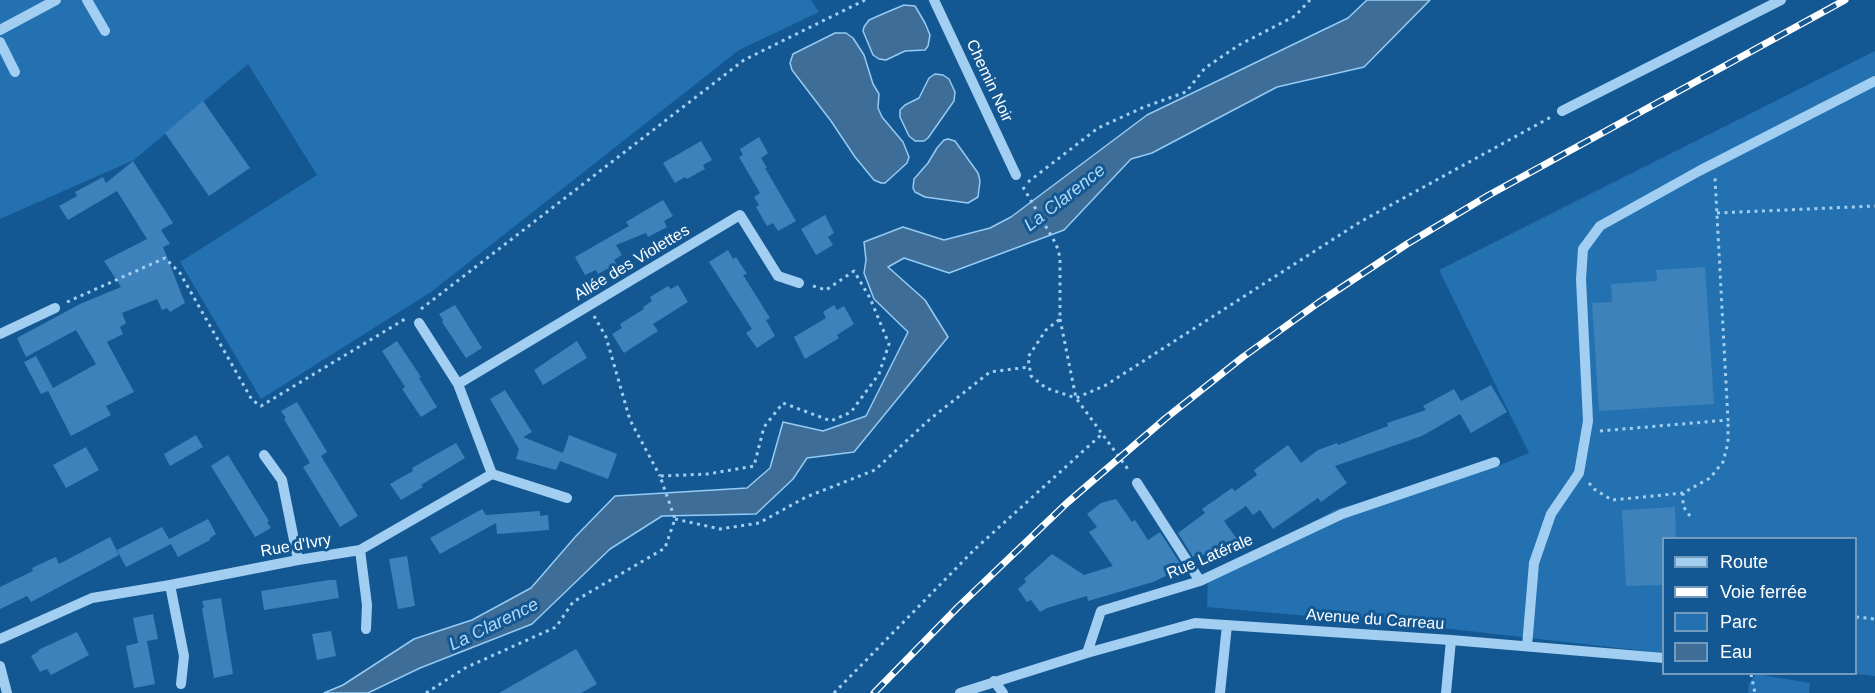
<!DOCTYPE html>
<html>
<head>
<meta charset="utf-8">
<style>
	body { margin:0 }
	#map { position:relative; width:1875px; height:693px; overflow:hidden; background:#145893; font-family:Arial,sans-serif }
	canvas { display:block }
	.legend { position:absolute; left:1662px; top:537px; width:195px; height:138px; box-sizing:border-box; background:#145893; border:2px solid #729bbe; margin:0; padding:8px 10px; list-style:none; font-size:18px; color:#fff }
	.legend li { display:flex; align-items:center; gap:12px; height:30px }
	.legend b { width:30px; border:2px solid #729bbe }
</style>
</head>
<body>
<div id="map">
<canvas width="1875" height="693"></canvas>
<ul class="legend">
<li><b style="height:8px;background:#a2cef2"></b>Route</li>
<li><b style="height:8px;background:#fff"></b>Voie ferrée</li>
<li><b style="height:16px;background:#2371b0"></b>Parc</li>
<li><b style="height:16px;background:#3e6e98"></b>Eau</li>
</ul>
</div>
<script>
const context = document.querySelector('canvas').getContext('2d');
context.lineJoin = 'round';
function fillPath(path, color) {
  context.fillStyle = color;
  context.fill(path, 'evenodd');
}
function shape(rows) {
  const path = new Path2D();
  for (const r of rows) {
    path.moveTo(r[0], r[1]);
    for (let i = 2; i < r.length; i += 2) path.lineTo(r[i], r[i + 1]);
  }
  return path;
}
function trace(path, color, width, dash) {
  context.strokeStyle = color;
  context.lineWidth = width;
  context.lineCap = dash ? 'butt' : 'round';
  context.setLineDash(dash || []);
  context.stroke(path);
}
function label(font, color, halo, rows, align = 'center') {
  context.font = font + ' Arial,sans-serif';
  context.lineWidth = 6;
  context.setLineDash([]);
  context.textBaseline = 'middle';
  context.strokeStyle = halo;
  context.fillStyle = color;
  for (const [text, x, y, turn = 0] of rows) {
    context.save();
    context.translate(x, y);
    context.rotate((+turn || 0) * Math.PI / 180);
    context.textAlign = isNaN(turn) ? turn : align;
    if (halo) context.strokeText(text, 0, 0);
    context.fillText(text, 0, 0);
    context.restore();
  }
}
const green = shape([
	[0,0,811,0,819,12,739,50,431,292,261,399,180,262,317,175,248,64,134,160,0,219],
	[1875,51,1875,676,1855,674,1856,538,1664,538,1663,653,1442,628,1207,607,1208,577,1337,509,1498,466,1529,453,1439,270],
	[1756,674,1810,683,1809,693,1748,693,1749,683]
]);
const water = shape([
	[1367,0,1430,0,1364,67,1277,87,1152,153,1131,159,1064,230,949,273,904,258,888,267,925,300,948,337,854,452,807,458,793,479,756,514,662,516,610,549,532,624,420,668,368,693,324,693,343,685,414,639,472,620,531,588,576,536,615,496,747,488,770,468,783,422,823,431,866,416,908,332,874,299,864,273,866,260,864,242,903,227,944,240,990,228,1011,217,1147,115,1348,18,1367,0],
	[904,5,915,6,925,23,930,35,928,46,925,50,905,51,886,60,879,59,873,55,863,31,864,27,869,20,878,16,904,5],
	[835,33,846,33,853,38,864,55,873,84,879,94,878,108,882,117,903,142,909,157,907,163,885,183,881,183,874,180,855,157,831,121,792,70,790,63,793,54,835,33],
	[935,74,943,75,949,79,955,92,954,101,928,138,924,141,915,141,909,136,900,117,900,110,905,105,919,98,929,78,935,74],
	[948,139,955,141,978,173,980,181,978,197,968,203,925,197,915,192,913,188,914,179,928,163,937,148,944,140,948,139]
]);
const building = shape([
	[203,101,250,168,209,196,165,133],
	[759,137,768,153,761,158,767,168,765,168,796,221,778,231,773,223,767,226,756,207,759,205,754,197,760,193,739,157,743,155,740,149],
	[701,141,712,160,703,165,705,169,687,179,685,177,675,183,663,163],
	[133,161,173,223,161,230,170,244,163,247,185,303,170,312,167,308,162,310,157,299,122,313,126,323,120,327,123,334,107,342,134,392,106,406,111,415,71,436,48,391,41,394,24,362,36,356,53,388,96,364,76,330,26,357,17,338,80,304,121,287,104,261,147,239,117,191,68,220,59,206,77,196,75,192,103,177,106,183],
	[663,200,673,216,664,221,667,227,648,237,646,233,616,245,622,255,614,260,616,264,598,274,596,270,585,275,575,257,629,226,626,222],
	[825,215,834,233,828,237,833,245,816,255,801,229],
	[728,250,733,259,736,257,747,274,743,275,770,318,766,320,775,336,757,348,746,333,752,329,709,262],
	[1705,267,1714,404,1599,411,1592,303,1612,302,1611,284,1657,281,1656,270],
	[678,285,688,302,653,324,658,331,624,353,612,334,622,328,620,324,644,309,643,307,652,301,650,297,668,286,671,289],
	[455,305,482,348,466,358,442,322,443,320,439,314],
	[834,305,837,310,844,306,854,324,837,335,839,338,805,359,794,337,826,318,823,312],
	[397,341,421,377,419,378,437,407,421,417,402,389,405,387,382,351],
	[577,341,587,358,543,385,534,370],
	[1491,385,1507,412,1471,433,1460,414,1422,436,1335,466,1347,483,1321,502,1318,498,1273,529,1260,510,1253,515,1246,506,1224,521,1239,542,1226,549,1221,543,1202,556,1199,552,1193,557,1178,533,1205,513,1202,509,1232,488,1235,491,1257,475,1254,470,1288,445,1301,463,1318,450,1337,443,1338,445,1388,426,1387,423,1426,410,1423,406,1454,389,1461,401],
	[505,390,532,432,523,437,563,453,569,435,617,454,608,479,560,461,556,470,516,459,519,449,490,399],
	[297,402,327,452,321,456,358,516,340,527,303,467,310,463,284,419,286,418,281,411],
	[196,435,203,447,170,466,164,454],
	[456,443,465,458,421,485,423,487,401,500,390,484,413,471,412,468],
	[86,447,99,470,66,488,53,465],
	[228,455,269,521,267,522,271,528,255,537,211,466],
	[1116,499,1132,522,1135,520,1148,540,1160,532,1181,565,1168,575,1153,582,1088,601,1087,596,1047,608,1040,612,1031,600,1027,602,1018,589,1026,582,1024,579,1052,554,1084,575,1113,566,1089,532,1097,527,1087,514,1101,503],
	[1675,507,1676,538,1664,538,1664,585,1626,586,1622,510],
	[482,509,486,515,540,511,540,516,548,515,549,530,497,534,496,523,440,554,430,538],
	[208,519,216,534,210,538,210,540,178,557,171,544,126,567,117,550,162,527,169,539],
	[110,537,119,555,31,602,27,596,0,609,0,587,33,571,32,568,49,560,56,557,59,564],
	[407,556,415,606,398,609,389,559],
	[329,580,336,580,339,598,264,610,261,591],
	[221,598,233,674,214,678,202,608,204,608,202,601],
	[153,614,158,639,147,641,155,684,134,688,126,646,138,643,133,618],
	[331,631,336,656,317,660,312,634],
	[77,632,89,655,51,675,47,669,40,672,31,656,39,651,38,650],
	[576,649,597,684,581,693,499,693]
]);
const path = shape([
	[1028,182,1098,128,1144,107,1186,92,1205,68,1239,45,1295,16,1310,0],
	[1023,187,1056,244,1060,257,1060,319,1046,330,1028,357,1031,376,1046,388,1076,398,1106,385,1360,222,1551,117],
	[1717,213,1875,206],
	[67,302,165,258,180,273,252,400,261,406,405,319],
	[421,309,744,60,865,0],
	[594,316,606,337,630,420,660,476],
	[1060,319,1076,398,1130,472],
	[1600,431,1728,420,1715,178],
	[1589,483,1594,489,1612,500,1683,493],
	[1690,516,1683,506,1683,493,1710,478,1723,462,1728,443,1728,420],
	[675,519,720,529,759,523,806,497,875,470,930,419,990,372,1029,367],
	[1856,617,1875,619],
	[1751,674,1755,693],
	[426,693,465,668,556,627,573,602,665,548,675,519,660,476,708,474,754,466,764,427,783,403,831,421,851,412,879,374,889,344,870,298,854,271,826,290,810,285],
	[834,693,975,549,1102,434]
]);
const minor = shape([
	[87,0,105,31],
	[934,0,1016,175],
	[0,30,56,0],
	[0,42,15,72],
	[1562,111,1781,0],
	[0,334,55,308],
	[458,384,740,215,778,276,799,283],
	[264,455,282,480,298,560],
	[492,474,567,498],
	[1137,483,1200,581],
	[360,550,367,605,366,629],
	[170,585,184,656,181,684],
	[0,639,92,598,170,585,298,560,360,550,492,474,458,384,419,323],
	[1527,646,1534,563,1551,514,1579,473,1588,421,1581,279,1583,249,1600,226,1699,171,1875,81],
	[1087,653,1195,623,1451,640,1664,658],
	[0,666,7,693],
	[994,681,1003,693],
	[960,693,1087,653,1101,611,1200,581,1342,514,1495,462],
	[1220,693,1227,625],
	[1446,693,1451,640]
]);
const rail = shape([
	[874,693,958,607,1068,502,1166,418,1243,357,1318,303,1407,244,1489,195,1845,0]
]);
const streetNames = [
	["Chemin Noir",989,81,65],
	["Allée des Violettes",632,263,-31],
	["Rue d'Ivry",296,546,-10],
	["Rue Latérale",1210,557,-23],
	["Avenue du Carreau",1375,620,4]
];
const waterNames = [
	["La Clarence",1065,198,-38],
	["La Clarence",494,625,-26]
];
fillPath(green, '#2371b0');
fillPath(water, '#3e6e98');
trace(water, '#95cbf4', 1.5);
fillPath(building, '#3d82bb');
trace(path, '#a2cef2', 3, [3, 4.5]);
trace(minor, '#a2cef2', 10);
trace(rail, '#fff', 7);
trace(rail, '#145893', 4.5, [14]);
label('16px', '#fff', '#145893', streetNames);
label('italic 18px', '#afd8f8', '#145893', waterNames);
</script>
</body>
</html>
